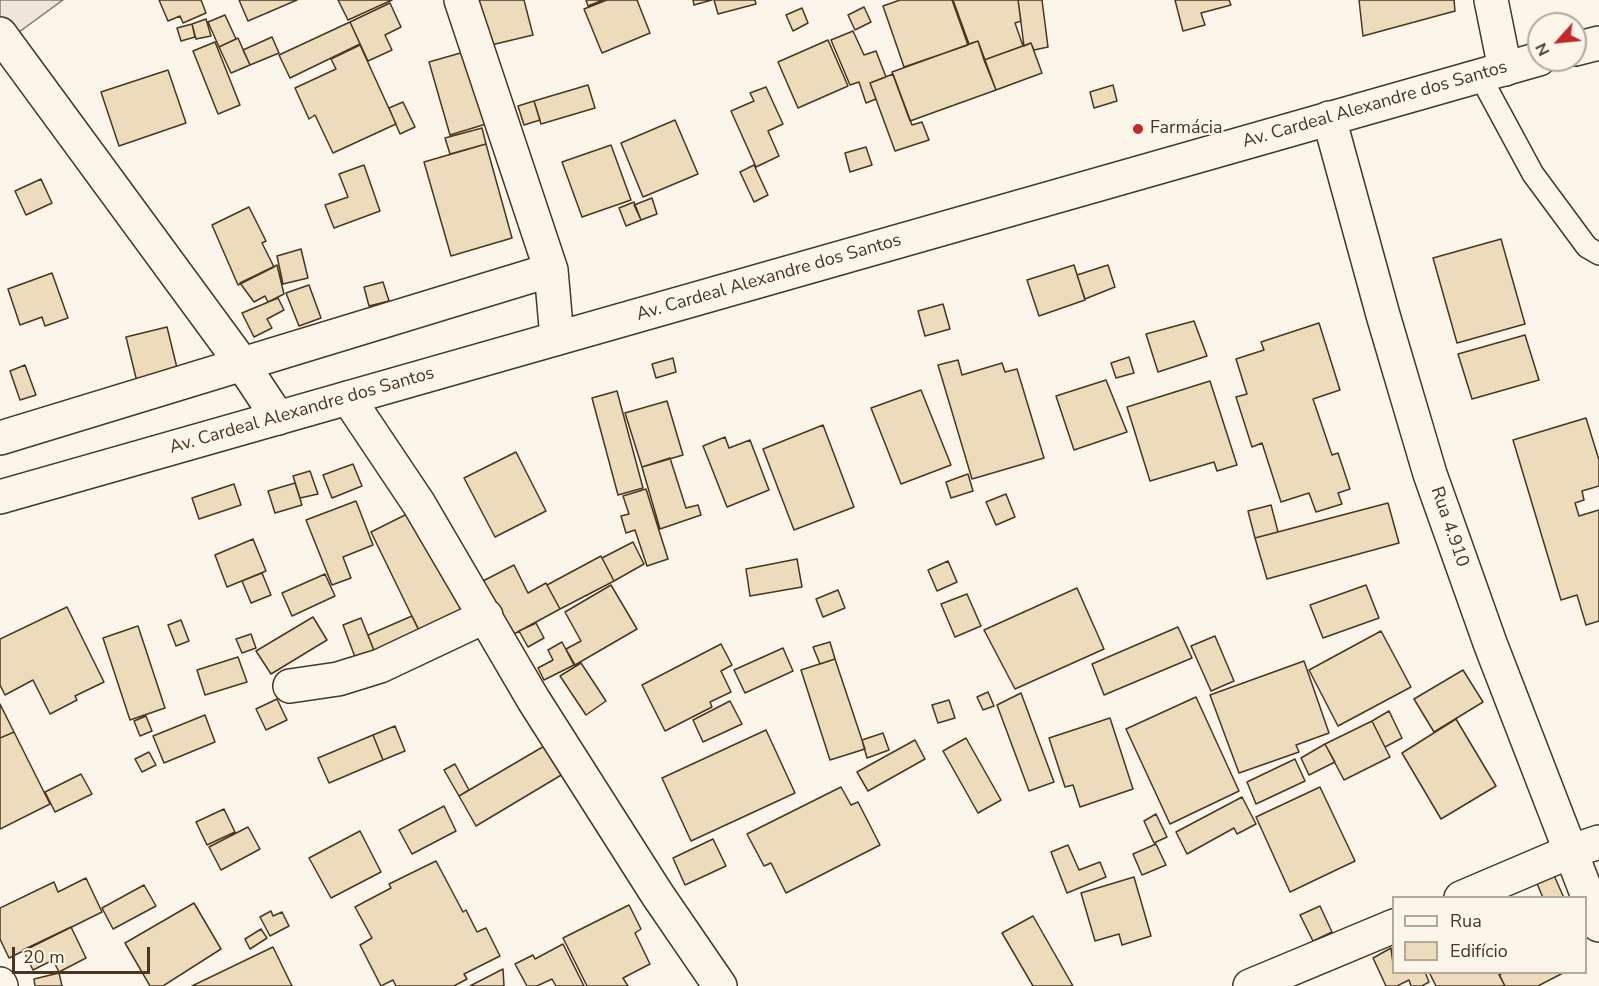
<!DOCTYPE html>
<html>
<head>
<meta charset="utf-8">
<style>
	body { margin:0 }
	#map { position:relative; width:1599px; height:986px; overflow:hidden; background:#fbf6e9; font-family:"Nunito Sans",sans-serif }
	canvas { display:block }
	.legend { position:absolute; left:1392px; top:896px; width:195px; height:78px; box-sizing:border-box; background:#fbf6e9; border:2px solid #b4a999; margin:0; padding:8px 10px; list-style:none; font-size:18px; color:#4a3520 }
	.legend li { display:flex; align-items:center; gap:12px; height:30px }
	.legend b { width:30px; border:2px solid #b4a999 }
	.north { position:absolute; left:1527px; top:12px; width:60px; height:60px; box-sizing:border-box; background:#fbf6e9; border:2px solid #b4a999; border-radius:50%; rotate:243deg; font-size:16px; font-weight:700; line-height:24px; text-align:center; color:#4a3520 }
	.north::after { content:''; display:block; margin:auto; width:21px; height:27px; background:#c62828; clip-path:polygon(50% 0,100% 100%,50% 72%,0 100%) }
	.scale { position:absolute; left:12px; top:947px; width:138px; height:27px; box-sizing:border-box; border:3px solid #4a3520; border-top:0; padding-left:8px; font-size:18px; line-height:21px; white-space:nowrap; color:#4a3520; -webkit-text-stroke:4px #fbf6e9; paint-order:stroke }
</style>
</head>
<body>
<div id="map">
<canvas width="1599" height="986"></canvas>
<ul class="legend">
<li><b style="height:8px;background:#fbf6e9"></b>Rua</li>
<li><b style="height:16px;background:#ecdcbc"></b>Edifício</li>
</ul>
<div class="north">N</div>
<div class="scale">20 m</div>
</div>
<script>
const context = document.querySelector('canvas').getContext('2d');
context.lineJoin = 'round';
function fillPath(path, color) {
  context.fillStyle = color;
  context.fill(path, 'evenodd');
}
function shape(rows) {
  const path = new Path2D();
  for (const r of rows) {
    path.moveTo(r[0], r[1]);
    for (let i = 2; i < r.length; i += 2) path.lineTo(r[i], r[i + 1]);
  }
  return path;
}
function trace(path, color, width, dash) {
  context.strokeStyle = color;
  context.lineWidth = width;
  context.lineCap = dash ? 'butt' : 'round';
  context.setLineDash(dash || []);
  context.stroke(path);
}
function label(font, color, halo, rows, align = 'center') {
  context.font = font + ' "Nunito Sans",sans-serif';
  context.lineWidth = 4.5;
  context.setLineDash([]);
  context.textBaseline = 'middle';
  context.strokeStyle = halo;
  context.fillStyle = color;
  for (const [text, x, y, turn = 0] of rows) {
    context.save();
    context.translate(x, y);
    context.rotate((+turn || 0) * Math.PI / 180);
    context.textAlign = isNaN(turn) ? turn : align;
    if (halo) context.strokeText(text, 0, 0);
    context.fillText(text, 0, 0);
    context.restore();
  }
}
const green = shape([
	[0,0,63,0,0,46,0,0]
]);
const building = shape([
	[159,0,201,0,206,13,183,23,180,16,168,21,159,0],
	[239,0,297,0,248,21,239,0],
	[338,0,392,0,348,20,338,0],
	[476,0,524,0,533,35,487,46,476,0],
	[586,0,603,0,588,6,586,0],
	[607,0,637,0,650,33,602,53,584,9,607,0],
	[693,0,712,0,694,5,693,0],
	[714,0,755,0,756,4,718,14,714,0],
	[900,0,952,0,968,45,904,67,883,6,900,0],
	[953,0,1018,0,1021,21,1015,23,1023,46,984,60,978,41,969,44,953,0],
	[1018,0,1042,0,1048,47,1034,50,1031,43,1024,46,1018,0],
	[1175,0,1229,0,1231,5,1201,13,1205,25,1183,31,1175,0],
	[1359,0,1454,0,1455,11,1363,36,1359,0],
	[390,3,401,27,385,35,392,50,368,61,350,22,390,3],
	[864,7,871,22,855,30,848,15,864,7],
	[802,8,808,23,793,31,786,15,802,8],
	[225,15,236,39,219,47,208,22,225,15],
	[206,19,211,36,196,39,192,24,206,19],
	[350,22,360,44,290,78,279,55,350,22],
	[192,24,195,37,181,41,177,28,192,24],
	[853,31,864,55,876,51,886,77,870,83,876,99,866,103,859,82,850,85,831,40,853,31],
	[272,37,279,53,250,65,243,50,272,37],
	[238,38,250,65,231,73,219,47,238,38],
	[828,40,848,86,798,108,778,62,828,40],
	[978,41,996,90,910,121,892,72,978,41],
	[215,42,240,105,218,114,193,51,215,42],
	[1031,43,1042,73,996,90,984,60,1031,43],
	[360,45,396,124,333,153,315,115,309,119,295,88,336,69,331,59,360,45],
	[464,52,486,124,450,135,429,62,464,52],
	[168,70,186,123,119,146,101,92,168,70],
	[893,74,912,125,922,122,929,140,895,151,870,83,893,74],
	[588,85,595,108,541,124,534,101,588,85],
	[1113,85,1117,101,1094,108,1090,92,1113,85],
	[766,87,783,124,768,131,779,156,756,167,731,111,754,101,750,93,766,87],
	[534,101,540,120,524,125,518,106,534,101],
	[403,102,415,127,400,134,389,108,403,102],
	[675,120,698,174,643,197,621,143,675,120],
	[482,128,486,144,450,154,445,138,482,128],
	[486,144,512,238,451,256,424,162,486,144],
	[611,145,631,200,582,217,562,162,611,145],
	[866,147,872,165,850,172,845,153,866,147],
	[364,165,380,211,334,228,325,205,348,197,339,174,364,165],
	[754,165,768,195,754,202,740,172,754,165],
	[41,179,52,203,26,215,15,191,41,179],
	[652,198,657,214,641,220,634,205,652,198],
	[634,202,641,220,626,226,619,208,634,202],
	[249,207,266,241,262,243,274,267,238,285,212,225,249,207],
	[1501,239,1525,324,1457,343,1433,258,1501,239],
	[301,249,308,278,283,284,277,256,301,249],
	[277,265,284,294,268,302,265,296,254,302,240,283,277,265],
	[1074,265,1085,300,1039,316,1027,280,1074,265],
	[1108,265,1115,287,1085,299,1077,275,1108,265],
	[52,273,68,318,45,326,42,317,20,325,8,289,52,273],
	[383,282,389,301,369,306,364,287,383,282],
	[309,285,321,318,299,326,286,293,309,285],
	[278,298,284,310,267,319,272,328,254,337,242,313,278,298],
	[943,304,950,329,925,336,918,311,943,304],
	[1194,321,1207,356,1158,372,1146,334,1194,321],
	[1319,323,1340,390,1313,399,1332,455,1338,453,1350,489,1338,493,1342,504,1316,512,1309,493,1281,502,1262,443,1252,447,1236,397,1247,394,1236,359,1264,350,1261,342,1319,323],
	[167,327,179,376,138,386,126,337,167,327],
	[1525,335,1539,380,1472,399,1458,354,1525,335],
	[1129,357,1134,373,1116,378,1111,363,1129,357],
	[673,358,676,372,656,378,652,364,673,358],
	[958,360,962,375,1002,363,1005,372,1017,369,1044,458,972,479,938,365,958,360],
	[25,365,36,395,20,400,10,371,25,365],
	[1106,380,1127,432,1074,450,1056,396,1106,380],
	[1210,381,1237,465,1217,471,1214,462,1150,481,1127,407,1210,381],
	[921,390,951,465,901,484,871,408,921,390],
	[617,391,643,488,618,495,592,398,617,391],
	[667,401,683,455,642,467,625,413,667,401],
	[1586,418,1599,460,1599,486,1582,491,1584,500,1575,503,1579,516,1599,510,1599,621,1586,625,1577,595,1561,600,1513,440,1586,418],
	[823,425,854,507,794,530,763,449,823,425],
	[725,437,729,448,750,440,769,490,727,507,703,446,725,437],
	[516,452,546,511,495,537,464,478,516,452],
	[670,458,686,508,698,505,701,515,660,529,642,467,670,458],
	[353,464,362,486,332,498,323,475,353,464],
	[310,471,318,494,300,498,293,476,310,471],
	[968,474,973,491,951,498,946,482,968,474],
	[295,483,302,505,275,513,268,491,295,483],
	[234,484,241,505,199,519,192,498,234,484],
	[646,489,668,559,647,566,635,530,626,533,621,516,629,514,623,496,646,489],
	[1006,494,1015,517,996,525,986,502,1006,494],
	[356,501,373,545,343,557,351,578,332,585,306,520,356,501],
	[1388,503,1399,543,1267,579,1255,538,1388,503],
	[1271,505,1278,532,1255,538,1248,511,1271,505],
	[413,511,470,616,423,639,371,532,413,511],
	[253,539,266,571,227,587,215,555,253,539],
	[633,542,644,564,614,581,602,558,633,542],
	[601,556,614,581,560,609,547,585,601,556],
	[797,559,802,587,750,596,746,569,797,559],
	[948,561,957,582,937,591,928,570,948,561],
	[514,565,528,593,546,583,560,609,512,635,483,581,514,565],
	[262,573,271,595,251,603,242,581,262,573],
	[325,574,335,596,292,616,282,593,325,574],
	[611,585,637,629,575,665,566,649,581,641,565,612,611,585],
	[1366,585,1379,618,1323,638,1310,605,1366,585],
	[1077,588,1104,649,1015,689,984,630,1077,588],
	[838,590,845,608,823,617,816,599,838,590],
	[967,594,981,626,955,637,941,604,967,594],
	[67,607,104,682,75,696,77,700,50,714,33,680,5,695,0,685,0,639,67,607],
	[412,616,423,638,377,658,368,635,412,616],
	[313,617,327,640,271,674,256,651,313,617],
	[361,618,377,658,358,665,343,625,361,618],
	[181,620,189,641,176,646,168,625,181,620],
	[536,623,544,638,528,647,519,631,536,623],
	[138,626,165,708,130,720,103,638,138,626],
	[1178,627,1192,658,1104,695,1092,664,1178,627],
	[1381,631,1411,687,1338,726,1309,670,1381,631],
	[251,634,256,648,242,653,236,639,251,634],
	[1215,636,1234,681,1211,691,1191,646,1215,636],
	[562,642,574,665,544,680,538,668,553,660,548,650,562,642],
	[830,642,835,659,820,664,813,647,830,642],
	[721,644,732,665,721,671,731,692,710,702,712,707,665,731,642,685,721,644],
	[783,648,793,671,745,693,734,670,783,648],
	[238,657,247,682,205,695,197,670,238,657],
	[835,659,865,749,830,760,801,670,835,659],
	[1304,661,1329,733,1296,745,1299,752,1239,773,1210,695,1304,661],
	[581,663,606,701,586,715,560,676,581,663],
	[1463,670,1483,702,1434,732,1414,699,1463,670],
	[988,692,994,706,983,710,977,697,988,692],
	[1021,693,1054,782,1029,791,997,705,1021,693],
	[1196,697,1239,791,1170,824,1126,729,1196,697],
	[277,699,287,720,266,730,256,709,277,699],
	[949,700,955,718,938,723,932,705,949,700],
	[730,701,742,724,703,742,693,720,730,701],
	[0,704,14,732,0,738,0,704],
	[1389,711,1402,738,1385,747,1372,721,1389,711],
	[205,715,215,742,164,763,153,736,205,715],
	[146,716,152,731,140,736,134,721,146,716],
	[1110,718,1133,789,1080,807,1073,785,1065,787,1049,738,1110,718],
	[1456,719,1496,786,1441,819,1402,753,1456,719],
	[1372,721,1390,757,1344,780,1325,744,1372,721],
	[395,726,405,751,383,760,373,735,395,726],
	[766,730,795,793,691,841,662,778,766,730],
	[14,732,50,804,0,829,0,738,14,732],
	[883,733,889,750,867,758,862,740,883,733],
	[373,735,383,760,329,783,318,758,373,735],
	[966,738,1001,800,978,813,943,751,966,738],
	[915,740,925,759,868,791,857,772,915,740],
	[1325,744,1335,762,1309,775,1301,758,1325,744],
	[546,745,563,774,476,826,459,796,546,745],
	[149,752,156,765,142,772,135,759,149,752],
	[1295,759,1305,781,1256,804,1247,782,1295,759],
	[455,764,469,790,459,796,444,770,455,764],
	[81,774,92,794,55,812,45,792,81,774],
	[841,787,851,805,858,802,880,845,786,893,771,863,764,866,747,834,841,787],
	[1320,787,1355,861,1290,892,1256,817,1320,787],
	[1242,797,1256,824,1237,834,1234,828,1187,854,1176,832,1242,797],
	[444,806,456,831,412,854,399,830,444,806],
	[224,809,235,832,207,845,196,822,224,809],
	[1156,814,1167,837,1154,843,1144,821,1156,814],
	[248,827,260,849,221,870,209,847,248,827],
	[360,831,381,872,331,898,309,858,360,831],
	[713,839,726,866,685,885,673,858,713,839],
	[1156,844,1166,865,1142,875,1133,854,1156,844],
	[1068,845,1079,870,1100,862,1106,877,1067,893,1051,852,1068,845],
	[436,861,463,912,466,910,477,932,486,928,500,956,464,974,467,979,454,986,396,986,393,980,381,986,360,945,372,938,355,907,391,888,389,884,436,861],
	[1553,873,1564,898,1543,898,1536,881,1553,873],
	[1134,877,1151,936,1122,945,1119,934,1095,941,1081,893,1134,877],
	[86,878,102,912,9,958,0,939,0,908,54,882,58,892,86,878],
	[144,885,156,906,113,929,102,908,144,885],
	[194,903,221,949,163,986,150,986,125,943,194,903],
	[629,905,641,929,635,933,650,964,623,978,628,986,587,986,563,938,629,905],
	[1320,906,1332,932,1313,941,1300,915,1320,906],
	[271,911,273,916,282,912,289,926,270,936,260,917,271,911],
	[1033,916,1073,986,1033,986,1002,933,1033,916],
	[71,927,86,958,59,972,53,960,33,970,23,950,71,927],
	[261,929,267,938,250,949,245,939,261,929],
	[563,944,584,986,556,986,552,979,537,986,527,986,515,964,533,955,535,959,563,944],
	[273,947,292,986,192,986,273,947],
	[1391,948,1394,972,1425,972,1429,982,1422,986,1411,986,1409,980,1397,986,1386,986,1373,958,1391,948],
	[503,969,504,986,470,986,503,969],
	[1429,972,1498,972,1505,986,1436,986,1429,972],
	[1504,972,1565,972,1538,986,1505,986,1499,975,1504,972],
	[59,973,62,986,35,986,34,979,59,973]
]);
const lane = shape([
	[1480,76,1533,174,1587,247,1599,254]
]);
const street = shape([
	[461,0,551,270,557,338],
	[1491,0,1505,69],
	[0,34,243,365,278,418],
	[1329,118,1383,315,1430,474,1490,643,1599,925],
	[348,398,419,504,533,699,657,894,720,986],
	[0,438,551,270],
	[290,686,338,679,380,666,486,616],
	[1461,898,1569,852,1599,842],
	[0,984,1,986],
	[1250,986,1394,926]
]);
const secondary = shape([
	[1575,49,1599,43],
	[0,497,1539,59]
]);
const markers = [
	[1138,129,6,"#c62828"]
];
const streetNames = [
	["Av. Cardeal Alexandre dos Santos",1375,105,-16],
	["Av. Cardeal Alexandre dos Santos",769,278,-16],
	["Av. Cardeal Alexandre dos Santos",302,411,-16],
	["Rua 4.910",1449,527,71]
];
const poiNames = [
	["Farmácia",1150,129]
];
fillPath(green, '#ede6d9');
trace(green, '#887966', 1.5);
fillPath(building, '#ecdcbc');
trace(building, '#4a3520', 1.5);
trace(lane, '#4a3520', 24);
trace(street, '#4a3520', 36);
trace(secondary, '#4a3520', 36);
trace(lane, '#fbf6e9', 21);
trace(street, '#fbf6e9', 33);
trace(secondary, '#fbf6e9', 33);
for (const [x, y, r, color] of markers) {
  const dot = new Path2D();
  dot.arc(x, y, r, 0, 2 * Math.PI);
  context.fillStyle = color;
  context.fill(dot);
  trace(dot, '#fbf6e9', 2);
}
label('18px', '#4a3520', '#fbf6e9', streetNames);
label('18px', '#4a3520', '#fbf6e9', poiNames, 'left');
</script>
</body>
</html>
